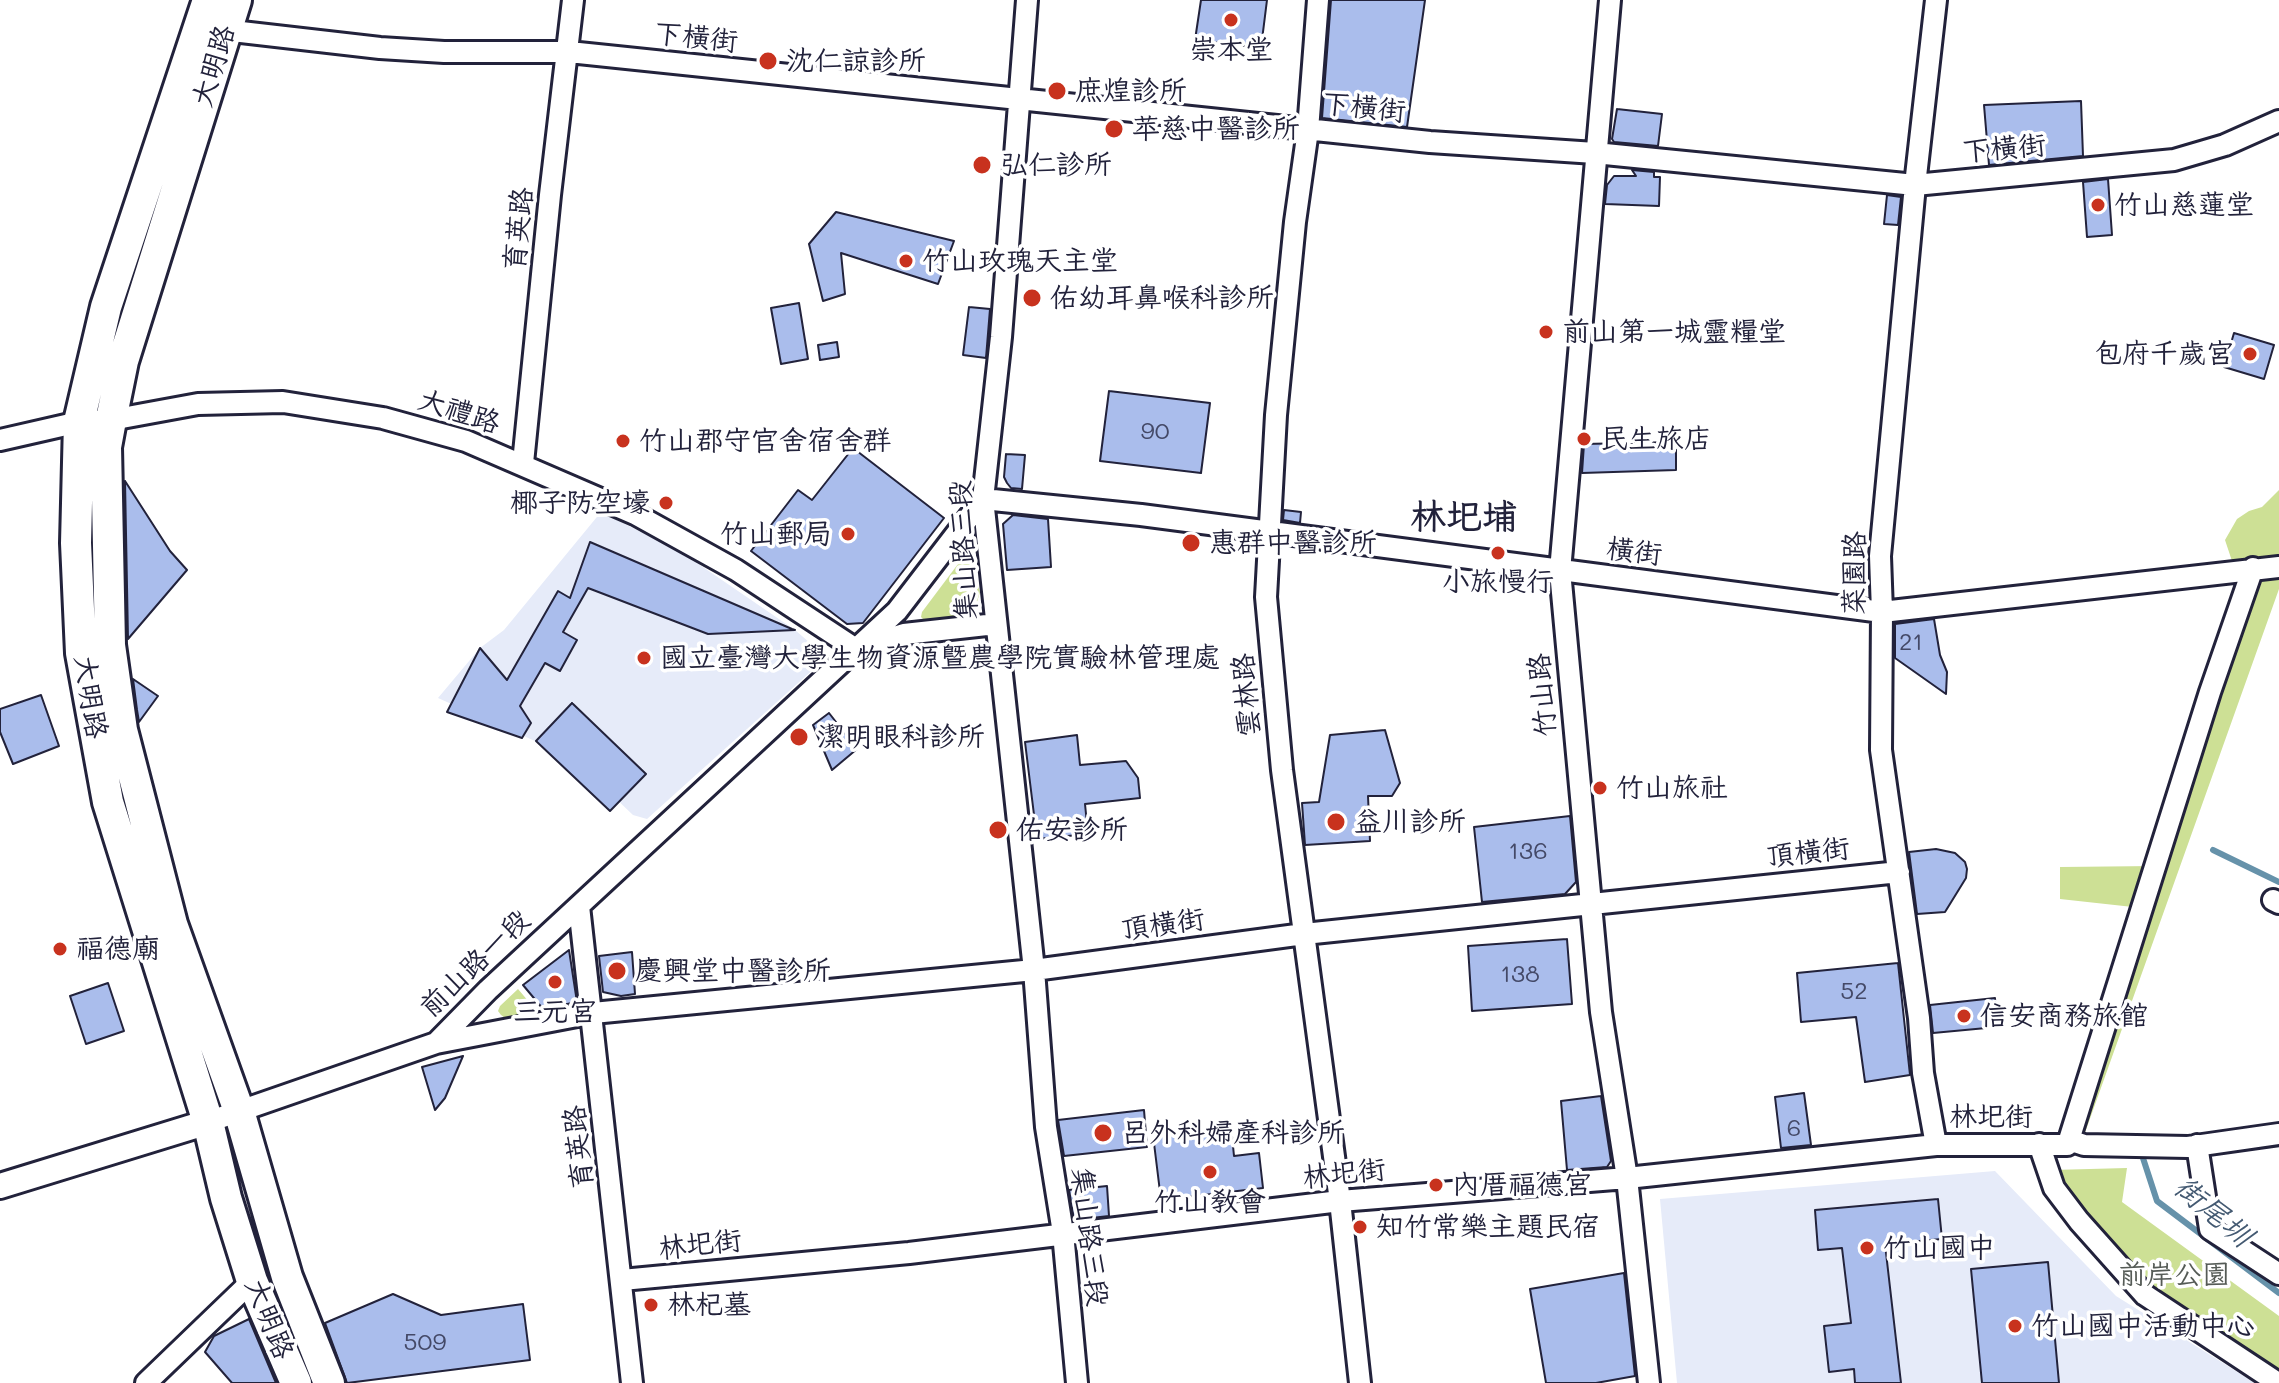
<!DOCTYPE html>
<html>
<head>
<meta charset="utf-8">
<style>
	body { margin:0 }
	canvas { display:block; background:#fff }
</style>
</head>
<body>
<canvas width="2279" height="1383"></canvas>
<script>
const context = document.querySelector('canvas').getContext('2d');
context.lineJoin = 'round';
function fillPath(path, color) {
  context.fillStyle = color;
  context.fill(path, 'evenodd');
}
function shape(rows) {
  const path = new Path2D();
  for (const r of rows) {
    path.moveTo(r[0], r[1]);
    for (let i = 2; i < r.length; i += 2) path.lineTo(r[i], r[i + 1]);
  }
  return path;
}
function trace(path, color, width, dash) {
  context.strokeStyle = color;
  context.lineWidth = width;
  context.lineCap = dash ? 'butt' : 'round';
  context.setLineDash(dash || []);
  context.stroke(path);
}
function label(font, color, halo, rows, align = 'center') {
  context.font = font + ' Mali,"LXGW WenKai TC",sans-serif';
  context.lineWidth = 7;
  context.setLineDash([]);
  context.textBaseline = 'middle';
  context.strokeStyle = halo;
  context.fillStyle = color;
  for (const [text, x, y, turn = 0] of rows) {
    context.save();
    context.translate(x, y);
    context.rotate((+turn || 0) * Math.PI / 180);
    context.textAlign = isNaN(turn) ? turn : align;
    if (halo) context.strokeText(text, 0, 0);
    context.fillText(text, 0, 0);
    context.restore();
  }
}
const built = shape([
	[601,512,681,552,795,630,817,649,817,666,647,819,633,815,612,795,544,745,438,698,480,648,504,630],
	[1995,1171,2116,1296,2255,1383,1677,1383,1660,1199]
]);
const green = shape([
	[2279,490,2279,557,2232,561,2225,540,2237,519,2249,511,2262,507],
	[965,561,971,565,980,592,974,612,964,619,925,621,921,617,922,612,958,564],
	[2279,571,2279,589,2082,1141,2072,1139,2255,572],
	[2155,866,2142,908,2060,899,2060,867],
	[518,989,540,1015,508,1020,501,1015,498,1011,500,1006],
	[2127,1168,2122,1202,2279,1316,2279,1373,2148,1293,2093,1229,2052,1170]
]);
const stream = shape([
	[2213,850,2279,882],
	[2141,1152,2157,1201,2279,1293]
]);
const building = shape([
	[1201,0,1267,0,1261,48,1195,40,1201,0],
	[1331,0,1425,0,1407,127,1322,118,1331,0],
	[2081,101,2083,156,1989,165,1984,105,2081,101],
	[1617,109,1662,114,1658,146,1614,142,1612,139,1617,109],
	[1632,170,1654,172,1654,177,1660,177,1659,206,1605,204,1607,185,1614,176,1636,176,1632,170],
	[2108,179,2112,235,2087,237,2083,182,2108,179],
	[1887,195,1901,197,1898,225,1884,224,1887,195],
	[836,212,954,241,938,284,841,253,845,294,823,301,809,244,836,212],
	[799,303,808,359,781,364,771,308,799,303],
	[969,307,990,309,986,358,963,355,969,307],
	[2234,333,2274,345,2264,379,2224,367,2234,333],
	[837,342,839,357,820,360,818,345,837,342],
	[1109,391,1210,403,1201,473,1100,461,1109,391],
	[1676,442,1676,470,1582,473,1584,444,1676,442],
	[853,448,944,518,863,623,847,624,751,551,798,490,812,500,853,448],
	[1006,454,1025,455,1022,489,1011,488,1007,483,1004,477,1006,454],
	[125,481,170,551,187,570,128,639,125,481],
	[1284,510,1301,512,1300,523,1283,520,1284,510],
	[1013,515,1048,519,1051,567,1007,570,1003,524,1013,515],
	[590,542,792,629,795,630,708,634,588,588,563,632,577,640,560,671,545,663,520,706,531,723,522,738,447,712,480,648,507,680,558,591,570,598,590,542],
	[1934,619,1940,655,1947,672,1946,694,1895,658,1895,624,1934,619],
	[133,679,158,696,139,722,137,710,133,679],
	[41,695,59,746,13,764,0,732,0,709,41,695],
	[572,703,646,774,610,811,536,741,572,703],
	[829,713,857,749,832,770,813,725,829,713],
	[1385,730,1400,783,1392,796,1368,796,1370,841,1305,845,1302,803,1319,802,1330,735,1385,730],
	[1077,735,1080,765,1126,761,1138,778,1140,798,1085,804,1088,834,1037,839,1025,742,1077,735],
	[1570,816,1576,882,1565,894,1482,902,1474,827,1570,816],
	[1936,849,1955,853,1965,862,1967,869,1966,878,1945,912,1917,914,1909,852,1936,849],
	[1567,939,1572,1004,1472,1011,1468,946,1567,939],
	[569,950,577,1002,543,1009,523,985,569,950],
	[632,952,635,994,621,996,603,992,599,956,632,952],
	[1898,963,1910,1075,1865,1082,1856,1017,1801,1022,1797,973,1898,963],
	[108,983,124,1031,86,1044,70,996,108,983],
	[1995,998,1997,1027,1933,1033,1930,1005,1995,998],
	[463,1056,445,1098,435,1110,422,1067,463,1056],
	[1804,1093,1811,1145,1781,1148,1775,1097,1804,1093],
	[1601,1096,1611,1161,1607,1167,1567,1170,1561,1101,1601,1096],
	[1144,1110,1147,1147,1064,1156,1058,1120,1144,1110],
	[1231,1126,1234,1156,1259,1153,1263,1188,1161,1200,1153,1135,1231,1126],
	[1107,1186,1109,1216,1074,1220,1069,1190,1107,1186],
	[1938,1199,1942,1239,1885,1244,1901,1383,1855,1383,1854,1369,1829,1372,1824,1326,1851,1323,1842,1248,1818,1250,1815,1210,1938,1199],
	[2048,1262,2059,1383,1982,1383,1971,1269,2048,1262],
	[1624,1273,1635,1376,1596,1383,1546,1383,1530,1289,1624,1273],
	[393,1294,441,1315,523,1304,530,1360,347,1383,325,1323,393,1294],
	[249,1319,276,1383,232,1383,205,1352,214,1336,249,1319]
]);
const minor = shape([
	[1027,0,1001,337,983,499,1034,970,1046,1127,1063,1233,1077,1383],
	[1318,0,1308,130,1295,222,1276,415,1266,597,1282,770,1340,1201,1360,1383],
	[1610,0,1560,571,1601,1012,1627,1178,1649,1383],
	[1936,0,1915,185,1880,556,1882,612,1881,750,1919,1018,1923,1073,1936,1145],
	[215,29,380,48,444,52,569,52,1430,142,1595,153,1915,185,2174,160,2225,145,2279,121],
	[0,440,79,422,111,420,198,404,283,402,383,418,466,441,635,514,736,570,856,649,904,634,996,624],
	[523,463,550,195,573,0],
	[2273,900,2279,903],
	[579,906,632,1383],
	[436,1043,593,1013,1034,970,1304,934,1899,872],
	[208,1122,436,1043,488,990,897,611,983,499,1141,515,1882,612,2279,567],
	[2069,1140,2210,692,2253,568],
	[2069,1140,2084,1145,2188,1147,2279,1134],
	[2039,1144,2054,1188,2079,1221,2145,1295,2278,1383],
	[2197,1145,2210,1229,2279,1274],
	[622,1280,909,1253,1340,1201,1627,1178,1936,1145,2067,1145,2069,1140],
	[146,1383,252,1281]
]);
const tertiary = shape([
	[0,1186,208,1122]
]);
const primary = shape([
	[208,0,106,307,79,422,76,543,81,653,108,802,208,1122,226,1198,252,1281,296,1383],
	[236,0,123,361,111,420,106,447,110,645,122,730,172,924,239,1111,287,1277,329,1383]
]);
const markers = [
	[1231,20,8,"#c8321e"],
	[768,61,10,"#c8321e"],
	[1057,91,10,"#c8321e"],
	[1114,129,10,"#c8321e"],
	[982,165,10,"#c8321e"],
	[2098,205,8,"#c8321e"],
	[906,261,8,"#c8321e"],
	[1032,298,10,"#c8321e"],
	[1546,332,8,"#c8321e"],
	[2250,354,8,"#c8321e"],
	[1584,439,8,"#c8321e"],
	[623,441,8,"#c8321e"],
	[666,503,8,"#c8321e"],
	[848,534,8,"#c8321e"],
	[1191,543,10,"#c8321e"],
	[1498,553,8,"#c8321e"],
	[644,658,8,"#c8321e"],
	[799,737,10,"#c8321e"],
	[1600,788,8,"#c8321e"],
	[1336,822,10,"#c8321e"],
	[998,830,10,"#c8321e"],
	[60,949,8,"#c8321e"],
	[617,971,10,"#c8321e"],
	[555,982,8,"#c8321e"],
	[1964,1016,8,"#c8321e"],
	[1103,1133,10,"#c8321e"],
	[1210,1172,8,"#c8321e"],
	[1436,1185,8,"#c8321e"],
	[1360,1227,8,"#c8321e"],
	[1867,1248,8,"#c8321e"],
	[651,1305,8,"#c8321e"],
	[2015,1326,8,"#c8321e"]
];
const numberNames = [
	["90",1155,432],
	["21",1911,643],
	["136",1528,852],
	["138",1520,975],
	["52",1854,992],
	["6",1794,1129],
	["509",425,1343]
];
const streetNames = [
	["下橫街",696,38,6],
	["大明路",214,66,-73],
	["下橫街",1364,108,6],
	["下橫街",2004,149,-5],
	["育英路",519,229,-84],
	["大禮路",459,412,18],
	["集山路三段",964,550,-93],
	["橫街",1634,552,7],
	["菜園路",1855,573,-89],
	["雲林路",1247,695,-95],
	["竹山路",1543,695,-95],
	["大明路",90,697,81],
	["頂橫街",1808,853,-6],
	["頂橫街",1163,925,-8],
	["前山路一段",475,964,-44],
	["林圯街",1991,1117],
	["育英路",579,1147,-96],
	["林圯街",1344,1174,-6],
	["集山路三段",1089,1237,83],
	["林圯街",700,1245,-6],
	["大明路",269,1319,68]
];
const poiNames = [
	["崇本堂",1231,50,"center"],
	["沈仁諒診所",786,61],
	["庶煌診所",1075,91],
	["苹慈中醫診所",1132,129],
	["弘仁診所",1000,165],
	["竹山慈蓮堂",2114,205],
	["竹山玫瑰天主堂",922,261],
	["佑幼耳鼻喉科診所",1050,298],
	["前山第一城靈糧堂",1562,332],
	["包府千歲宮",2234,354,"right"],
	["民生旅店",1600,439],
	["竹山郡守官舍宿舍群",639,441],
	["椰子防空壕",650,503,"right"],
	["竹山郵局",832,534,"right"],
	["惠群中醫診所",1209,543],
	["小旅慢行",1498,582,"center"],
	["國立臺灣大學生物資源暨農學院實驗林管理處",660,658],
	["潔明眼科診所",817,737],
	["竹山旅社",1616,788],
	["益川診所",1354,822],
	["佑安診所",1016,830],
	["福德廟",76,949],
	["慶興堂中醫診所",635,971],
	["三元宮",555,1012,"center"],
	["信安商務旅館",1980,1016],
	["呂外科婦產科診所",1121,1133],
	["內厝福德宮",1452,1185],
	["竹山教會",1210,1202,"center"],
	["知竹常樂主題民宿",1376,1227],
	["竹山國中",1883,1248],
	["林杞墓",667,1305],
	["竹山國中活動中心",2031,1326]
];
const parkNames = [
	["前岸公園",2174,1275]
];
const waterNames = [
	["街尾圳",2213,1212,40]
];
const districtNames = [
	["林圯埔",1464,518]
];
fillPath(built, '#e6ebf9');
fillPath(green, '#cde095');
trace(stream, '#6692aa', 6);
fillPath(building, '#aabdec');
trace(building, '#22223b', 2);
trace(minor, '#22223b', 26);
trace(tertiary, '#22223b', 30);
trace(primary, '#22223b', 36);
trace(minor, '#fff', 20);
trace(tertiary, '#fff', 24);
trace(primary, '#fff', 30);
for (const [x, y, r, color] of markers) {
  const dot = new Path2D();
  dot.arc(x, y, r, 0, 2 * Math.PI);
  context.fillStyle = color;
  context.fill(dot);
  trace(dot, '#fff', 3);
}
label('24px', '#444967', null, numberNames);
label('28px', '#22223b', '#fff', streetNames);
label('28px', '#22223b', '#fff', poiNames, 'left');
label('28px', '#555b56', '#fff', parkNames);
label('italic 30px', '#445a72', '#fff', waterNames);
label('bold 36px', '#22223b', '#fff', districtNames);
</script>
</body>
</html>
